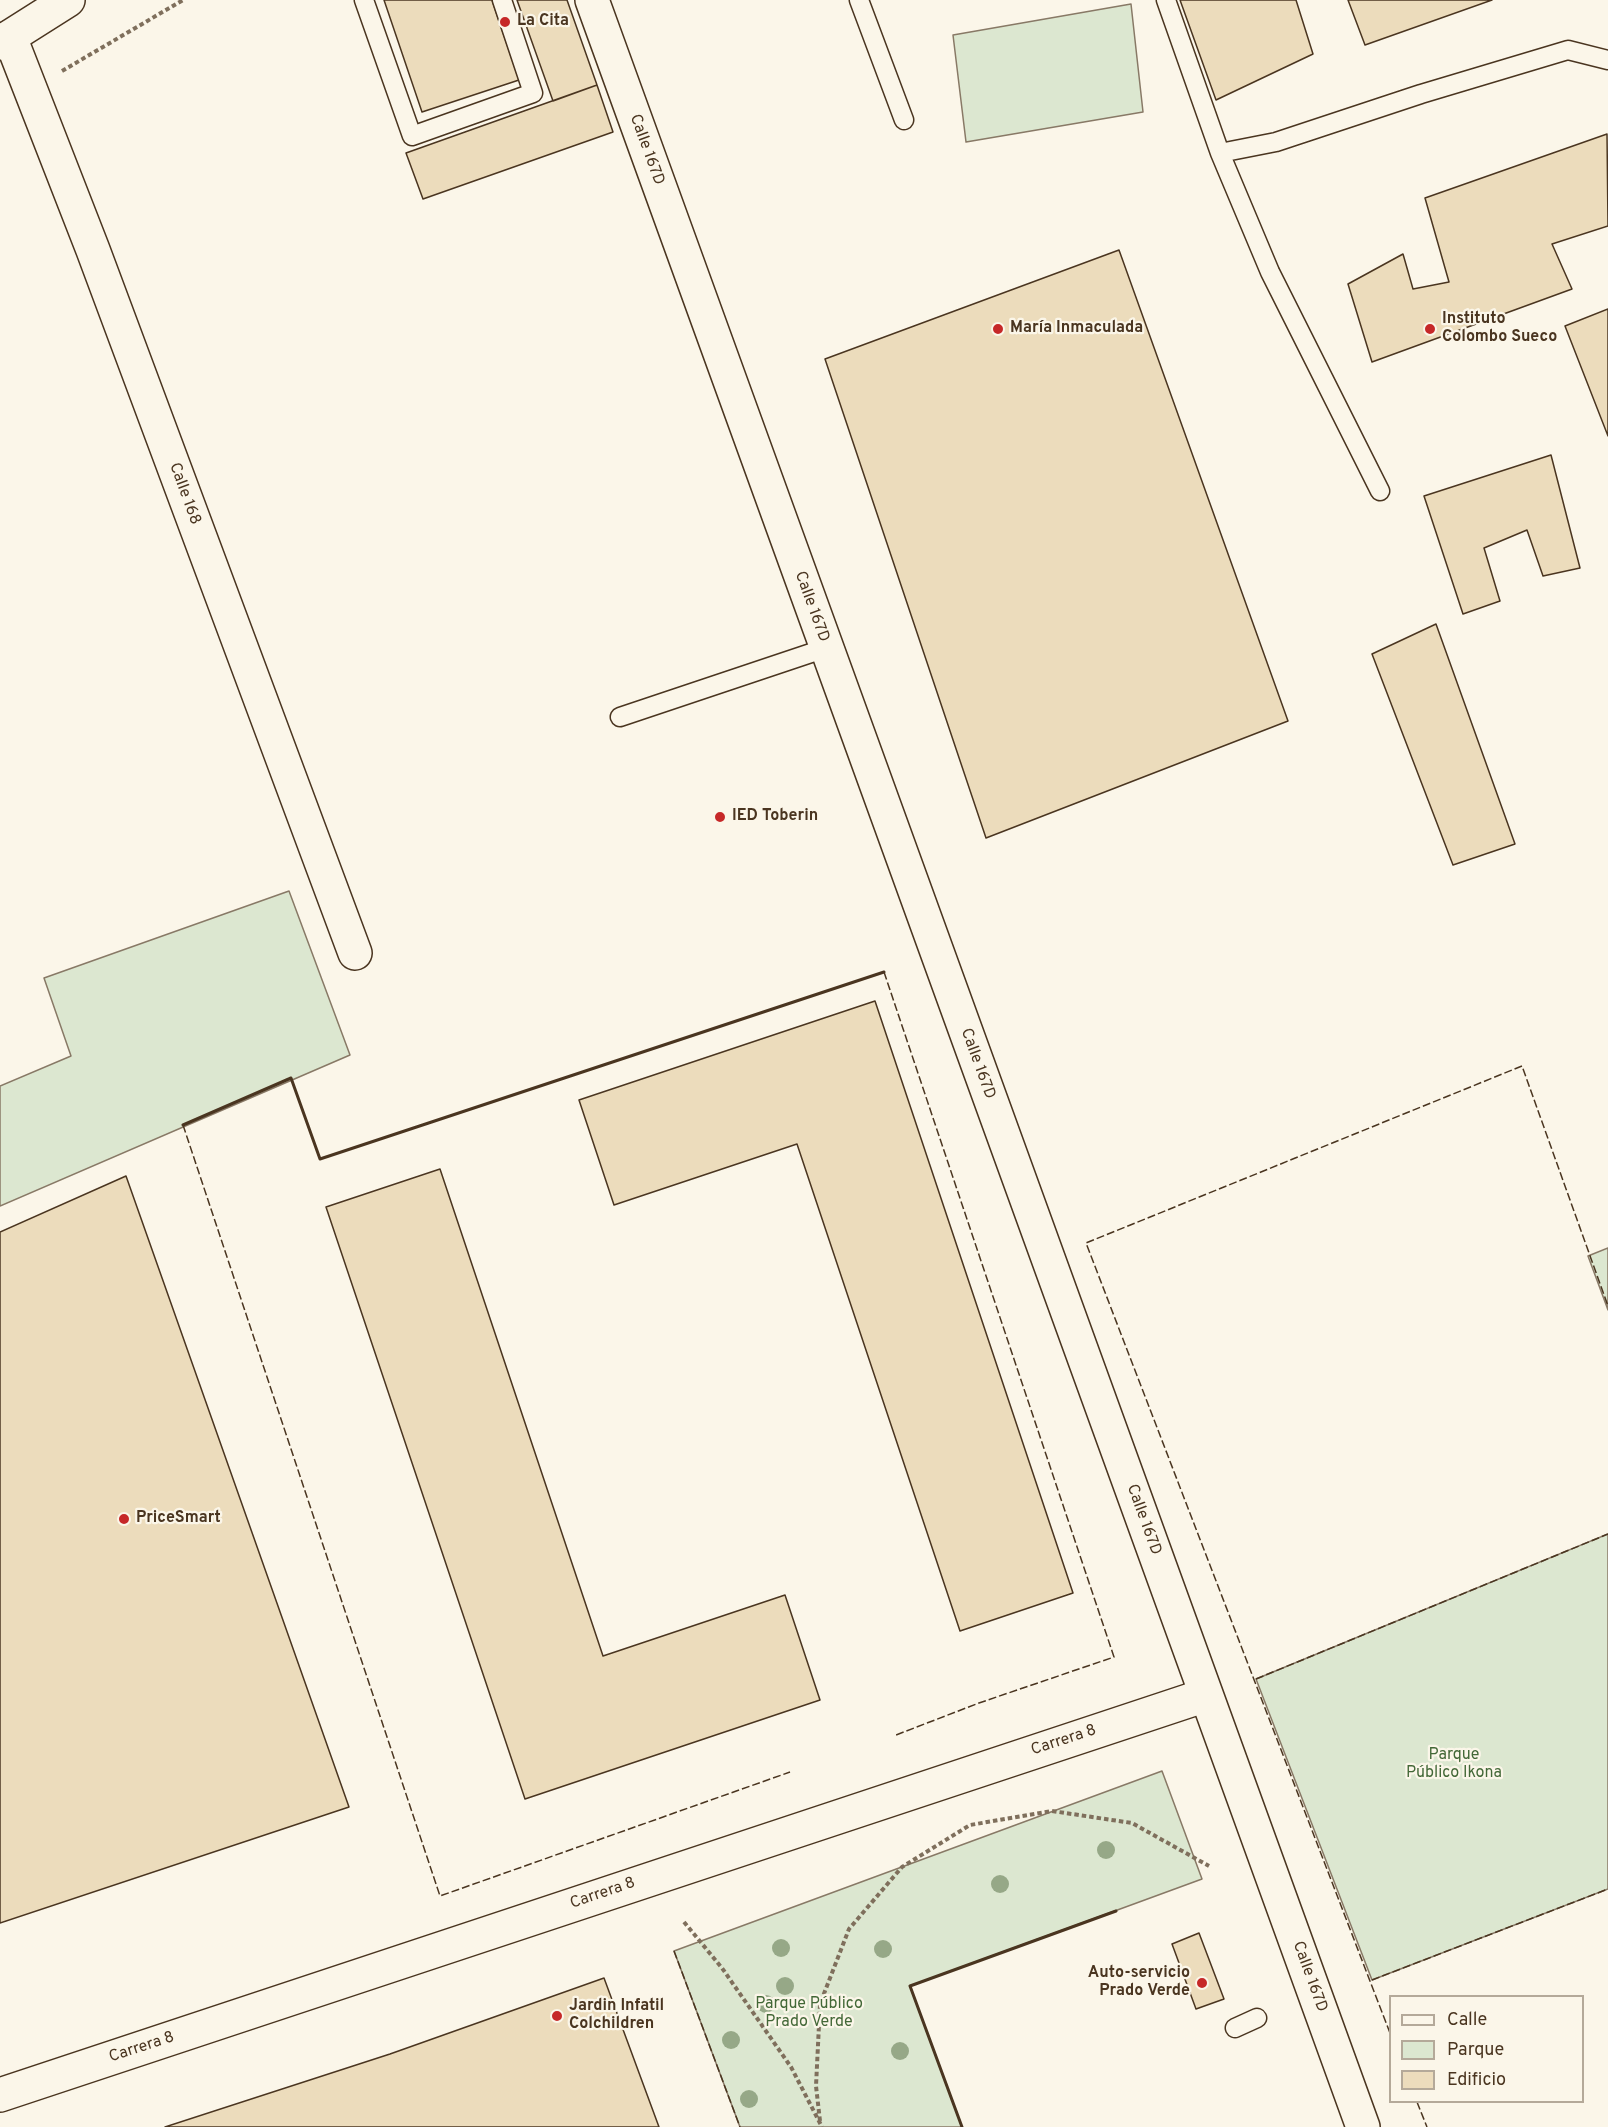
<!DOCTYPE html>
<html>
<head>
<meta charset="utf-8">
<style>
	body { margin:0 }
	#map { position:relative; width:1608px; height:2127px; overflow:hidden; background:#fbf6e9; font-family:Overpass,sans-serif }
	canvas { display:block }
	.legend { position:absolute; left:1389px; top:1995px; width:195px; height:108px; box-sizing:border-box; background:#fbf6e9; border:2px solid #b4a999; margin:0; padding:8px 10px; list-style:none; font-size:18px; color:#4a3520 }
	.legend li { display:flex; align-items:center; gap:12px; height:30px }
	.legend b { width:30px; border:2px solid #b4a999 }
</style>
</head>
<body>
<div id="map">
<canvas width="1608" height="2127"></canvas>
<ul class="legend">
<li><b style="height:8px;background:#fbf6e9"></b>Calle</li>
<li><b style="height:16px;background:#dce7d0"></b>Parque</li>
<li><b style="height:16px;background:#ecdcbc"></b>Edificio</li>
</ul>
</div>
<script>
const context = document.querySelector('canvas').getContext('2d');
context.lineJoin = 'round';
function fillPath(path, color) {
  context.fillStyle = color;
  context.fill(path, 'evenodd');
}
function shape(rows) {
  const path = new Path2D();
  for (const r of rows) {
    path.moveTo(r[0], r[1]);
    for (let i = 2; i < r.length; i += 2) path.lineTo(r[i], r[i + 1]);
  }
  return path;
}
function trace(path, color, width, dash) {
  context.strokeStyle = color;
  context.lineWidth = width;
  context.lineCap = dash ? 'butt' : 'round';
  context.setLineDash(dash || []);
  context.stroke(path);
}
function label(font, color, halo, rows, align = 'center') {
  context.font = font + ' Overpass,sans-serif';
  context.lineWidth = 4.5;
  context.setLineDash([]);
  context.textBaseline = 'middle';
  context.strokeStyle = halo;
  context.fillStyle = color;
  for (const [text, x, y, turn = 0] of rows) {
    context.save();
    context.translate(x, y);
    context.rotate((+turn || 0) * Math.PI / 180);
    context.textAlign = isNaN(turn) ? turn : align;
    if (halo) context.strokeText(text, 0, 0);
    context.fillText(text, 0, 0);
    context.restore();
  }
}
const green = shape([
	[1131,4,1143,112,966,142,953,35,1131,4],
	[289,891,350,1055,0,1206,0,1086,71,1056,44,978,289,891],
	[1608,1248,1608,1310,1588,1256,1608,1248],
	[1608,1534,1608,1889,1372,1980,1256,1679,1608,1534],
	[1162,1771,1202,1879,910,1986,962,2127,740,2127,674,1951,1162,1771]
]);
const building = shape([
	[384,0,492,0,519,80,422,112,384,0],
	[517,0,567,0,597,85,553,101,517,0],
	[1180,0,1296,0,1313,54,1216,100,1180,0],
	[1348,0,1492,0,1365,45,1348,0],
	[597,85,613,132,423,199,406,153,597,85],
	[1607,134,1608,226,1552,244,1572,289,1372,362,1348,284,1403,254,1413,289,1449,282,1425,198,1607,134],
	[1119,250,1288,721,986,838,825,359,1119,250],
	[1608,309,1608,436,1565,326,1608,309],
	[1551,455,1580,568,1543,576,1527,530,1484,548,1500,601,1463,614,1424,496,1551,455],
	[1436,624,1515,844,1453,865,1372,654,1436,624],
	[875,1001,1073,1593,960,1631,797,1144,614,1205,579,1100,875,1001],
	[440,1169,603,1656,785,1595,820,1700,525,1799,326,1207,440,1169],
	[126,1176,349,1807,0,1923,0,1232,126,1176],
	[1199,1933,1224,1999,1196,2009,1172,1944,1199,1933],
	[604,1978,659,2127,165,2127,390,2054,604,1978]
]);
const path = shape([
	[62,71,183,0],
	[684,1922,722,1968,791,2067,822,2127],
	[820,2121,816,2086,820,2004,849,1929,902,1867,970,1825,1052,1811,1132,1823,1209,1866]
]);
const service = shape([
	[364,0,412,136,533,93,502,0],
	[859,0,904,120],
	[1166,0,1220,153,1270,272,1380,491],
	[1220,153,1276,142,1421,94,1568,50,1608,60],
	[620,717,826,648],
	[1235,2028,1257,2018]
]);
const minor = shape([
	[592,0,1363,2127],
	[10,37,93,250,355,953],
	[0,2095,1206,1695]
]);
const primary = shape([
	[0,43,68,0]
]);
const fence = shape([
	[884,972,1114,1657,979,1703,896,1735],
	[183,1125,440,1896,790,1772],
	[1256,1679,1608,1534],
	[674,1951,740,2127],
	[1372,1980,1608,1889],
	[1390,2033,1086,1243,1522,1066,1608,1306],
	[1417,2102,1427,2127]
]);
const wall = shape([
	[183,1125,291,1078,320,1159,884,972],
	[962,2127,910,1986,1116,1911]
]);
const trees = [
	[1106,1850],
	[1000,1884],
	[781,1948],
	[883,1949],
	[785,1986],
	[766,2004],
	[731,2040],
	[900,2051],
	[749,2099]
];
const markers = [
	[505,22,6,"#c62828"],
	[998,329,6,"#c62828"],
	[1430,329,6,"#c62828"],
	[720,817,6,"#c62828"],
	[124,1519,6,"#c62828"],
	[1202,1983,6,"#c62828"],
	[557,2016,6,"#c62828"]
];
const poiNames = [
	["La Cita",517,22],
	["Instituto",1442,320],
	["Colombo Sueco",1442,338],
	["María Inmaculada",1010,329],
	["IED Toberin",732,817],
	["PriceSmart",136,1519],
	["Auto-servicio",1190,1974,"right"],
	["Prado Verde",1190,1992,"right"],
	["Jardin Infatil",569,2007],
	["Colchildren",569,2025]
];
const streetNames = [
	["Calle 167D",646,150,70],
	["Calle 168",184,494,70],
	["Calle 167D",811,607,70],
	["Calle 167D",977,1064,70],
	["Calle 167D",1143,1520,70],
	["Carrera 8",1064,1741,-18],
	["Carrera 8",603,1894,-19],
	["Calle 167D",1309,1977,70],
	["Carrera 8",142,2048,-18]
];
const parkNames = [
	["Parque",1454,1756],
	["Público Ikona",1454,1774],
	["Parque Público",809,2005],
	["Prado Verde",809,2023]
];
fillPath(green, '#dce7d0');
trace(green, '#887966', 1.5);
fillPath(building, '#ecdcbc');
trace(building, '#4a3520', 1.5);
trace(service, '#4a3520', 21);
trace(minor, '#4a3520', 36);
trace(primary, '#4a3520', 36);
trace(path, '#7f6f5c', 4, [4.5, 3]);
trace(service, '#fbf6e9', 18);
trace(minor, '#fbf6e9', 33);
trace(primary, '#fbf6e9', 33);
trace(fence, '#4a3520', 1.5, [8, 3]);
trace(wall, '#4a3520', 3);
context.fillStyle = '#96a887';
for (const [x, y] of trees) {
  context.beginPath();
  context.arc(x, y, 9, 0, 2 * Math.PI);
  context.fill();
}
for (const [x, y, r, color] of markers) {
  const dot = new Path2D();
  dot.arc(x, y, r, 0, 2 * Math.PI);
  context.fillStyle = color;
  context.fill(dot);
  trace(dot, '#fbf6e9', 2);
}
label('bold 16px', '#4a3520', '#fbf6e9', poiNames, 'left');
label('16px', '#4a3520', '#fbf6e9', streetNames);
label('16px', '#436837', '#fbf6e9', parkNames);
</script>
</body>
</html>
